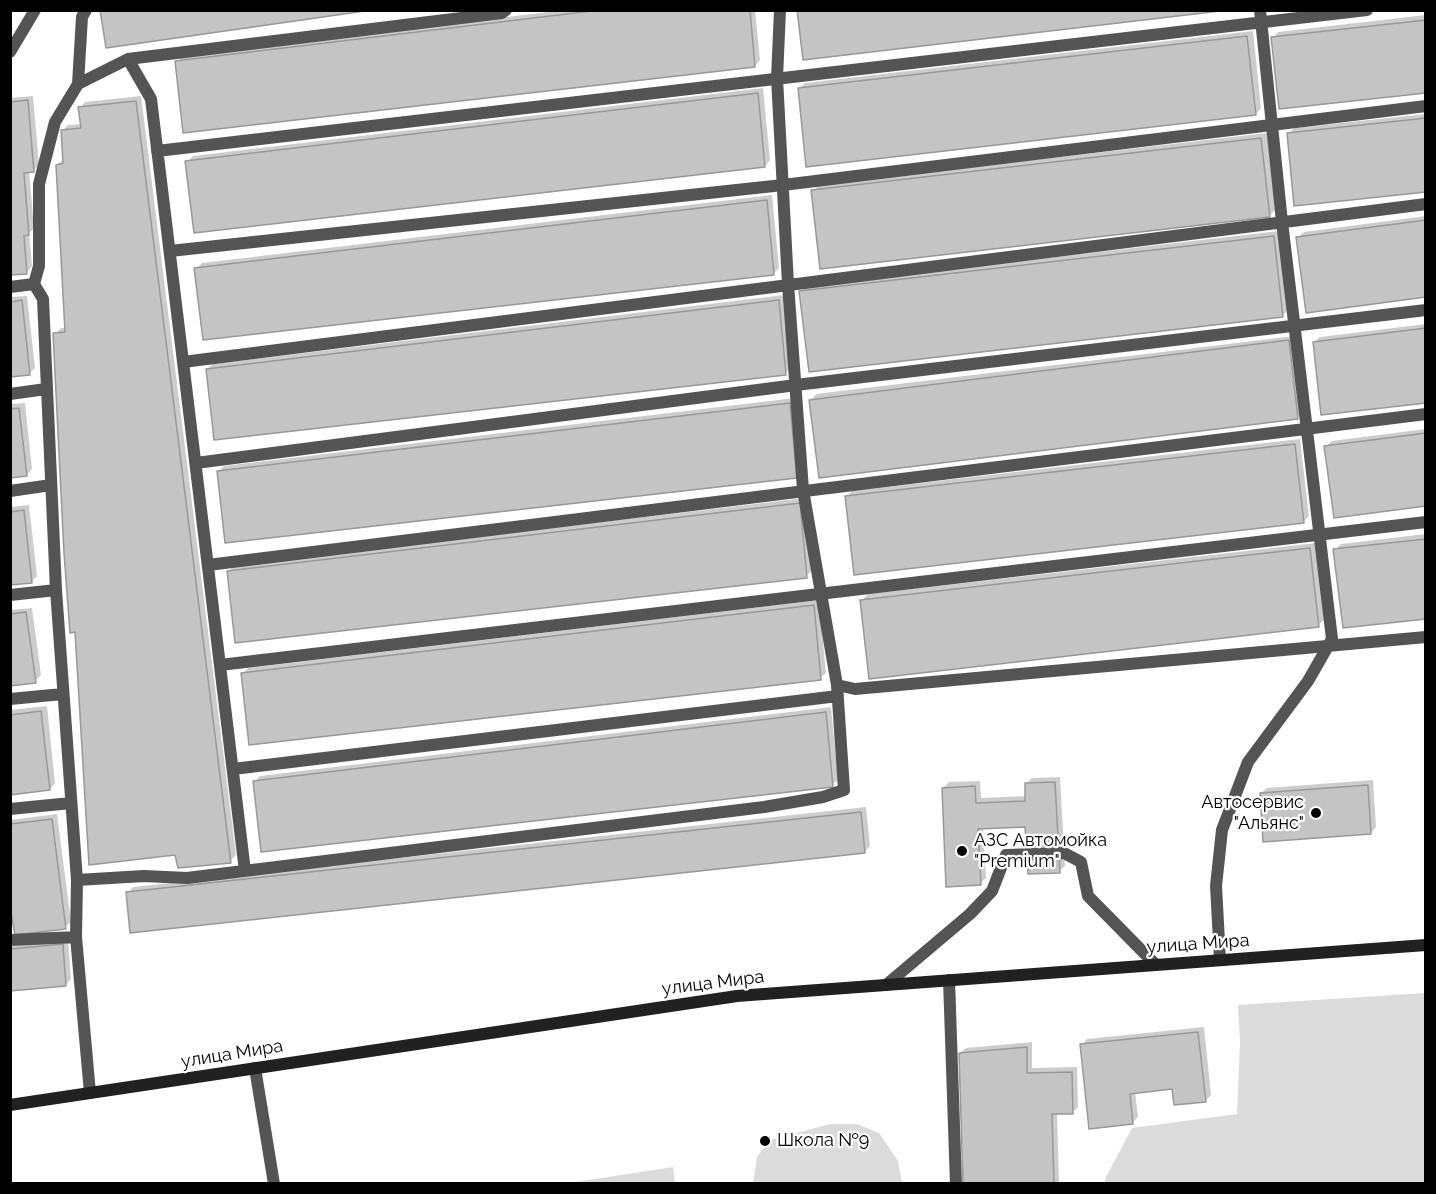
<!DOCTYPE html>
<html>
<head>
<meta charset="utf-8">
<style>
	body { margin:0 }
	#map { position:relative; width:1436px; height:1194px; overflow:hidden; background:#fff; font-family:Raleway,sans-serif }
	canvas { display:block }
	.frame { position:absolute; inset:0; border:12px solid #000; pointer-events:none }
</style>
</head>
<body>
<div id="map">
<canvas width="1436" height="1194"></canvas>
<div class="frame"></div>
</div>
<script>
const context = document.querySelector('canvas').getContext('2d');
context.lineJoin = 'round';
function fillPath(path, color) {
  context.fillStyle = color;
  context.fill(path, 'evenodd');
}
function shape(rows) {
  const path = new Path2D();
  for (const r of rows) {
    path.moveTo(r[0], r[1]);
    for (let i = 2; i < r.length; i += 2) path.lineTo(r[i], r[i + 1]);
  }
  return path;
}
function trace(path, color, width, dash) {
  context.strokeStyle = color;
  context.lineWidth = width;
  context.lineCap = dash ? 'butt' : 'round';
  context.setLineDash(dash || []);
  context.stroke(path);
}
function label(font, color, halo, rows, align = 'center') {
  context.font = font + ' Raleway,sans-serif';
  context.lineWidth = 4.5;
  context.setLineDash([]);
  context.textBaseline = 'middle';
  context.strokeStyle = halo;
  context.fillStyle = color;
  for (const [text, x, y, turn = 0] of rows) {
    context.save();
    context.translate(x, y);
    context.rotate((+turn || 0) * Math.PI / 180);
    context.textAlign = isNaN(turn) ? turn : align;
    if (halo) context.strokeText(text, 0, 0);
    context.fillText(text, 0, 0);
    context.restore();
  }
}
const green = shape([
	[1425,993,1425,1183,1105,1183,1105,1179,1132,1128,1237,1114,1240,1042,1238,1005],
	[830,1124,857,1124,879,1133,898,1161,902,1183,753,1183,757,1157,770,1140],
	[673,1167,675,1183,569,1183]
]);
const shadow = shape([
	[565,10,755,10,760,60,755,66,177,62,183,56],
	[1426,15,1426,91,1273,38,1278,32],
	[1253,31,1261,108,1256,114,799,89,805,83],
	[763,88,770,160,765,166,187,162,193,156],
	[33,96,39,165,33,171,29,171,34,228,29,233,32,266,27,272,10,274,10,98],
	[141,96,236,855,230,861,176,854,76,630,55,334,61,328,66,328,57,165,63,160,62,131,68,125,82,124,80,108,85,102],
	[1426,114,1426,190,1288,134,1294,128],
	[1267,133,1275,210,1269,216,813,191,819,185],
	[772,195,779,268,774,273,196,269,202,263],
	[1426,216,1426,295,1298,238,1304,232],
	[1279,231,1288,310,1283,315,801,292,806,286],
	[784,295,791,368,785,373,207,369,213,364],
	[27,296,35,368,29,374,10,376,10,297],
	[1426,324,1426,401,1314,342,1320,337],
	[1294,336,1303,412,1297,417,811,400,816,394],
	[795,398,802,471,218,472,224,466],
	[25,403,32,469,27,475,10,477,10,404],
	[1426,429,1426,505,1326,446,1332,441],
	[1300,439,1309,516,1303,522,847,497,852,491],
	[805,498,812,571,806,576,228,572,234,566],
	[29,505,37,576,31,582,10,584,10,507],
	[1426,534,1426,617,1335,550,1341,544],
	[1316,543,1324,620,1318,625,862,600,868,594],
	[819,600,826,673,820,678,242,674,248,668],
	[32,608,41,675,35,681,10,684,10,610],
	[47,706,55,783,50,789,10,793,10,710],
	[831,707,838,780,832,785,255,781,260,776],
	[1060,777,1065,866,1059,871,1027,825,983,827,986,878,980,883,943,788,949,782,980,781,981,798,1027,796,1026,784,1032,778],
	[1373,780,1376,827,1371,833,1261,793,1267,788],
	[866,807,870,846,865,851,128,893,133,887],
	[57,814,71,922,65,927,10,905,10,820],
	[68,939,71,979,66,985,10,989,10,944],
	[1204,1027,1211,1095,1205,1101,1173,1088,1135,1092,1138,1117,1132,1123,1082,1045,1087,1039],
	[1032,1042,1032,1068,1077,1067,1078,1107,1072,1113,1057,1113,1059,1184,964,1184,960,1053,966,1048]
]);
const building = shape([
	[100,10,372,10,106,48,100,10],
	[600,10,750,10,755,67,183,133,175,61,600,10],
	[797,10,1229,10,803,60,797,10],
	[1426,20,1426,93,1279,109,1271,37,1426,20],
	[1247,36,1256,115,806,167,798,88,1247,36],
	[758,93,765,167,194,233,185,161,758,93],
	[28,100,34,172,24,173,29,235,24,236,27,274,10,275,10,102,28,100],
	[136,101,231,863,178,868,175,855,89,865,75,632,70,633,64,553,53,333,65,332,56,165,63,163,61,130,81,128,78,107,136,101],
	[1426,118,1426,192,1294,206,1287,133,1426,118],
	[1261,138,1270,217,820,269,811,190,1261,138],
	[767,200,774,275,203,340,194,268,767,200],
	[1426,220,1426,297,1306,313,1296,237,1426,220],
	[1274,236,1283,317,809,372,799,291,1274,236],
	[22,300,30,375,10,377,10,302,22,300],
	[779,300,786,375,214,440,206,369,779,300],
	[1426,328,1426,403,1321,415,1313,342,1426,328],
	[1289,340,1298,419,819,478,809,400,1289,340],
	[790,403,797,478,225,543,217,471,790,403],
	[19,408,27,476,10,478,10,409,19,408],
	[1426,433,1426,506,1334,518,1324,446,1426,433],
	[1295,444,1304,523,854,575,845,496,1295,444],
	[800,503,807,578,235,643,227,571,800,503],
	[24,510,32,583,10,585,10,512,24,510],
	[1426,539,1426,619,1343,628,1333,549,1426,539],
	[1310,548,1319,627,869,679,860,600,1310,548],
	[814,605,821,680,249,745,241,673,814,605],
	[26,612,36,683,10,686,10,614,26,612],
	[41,711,50,790,10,795,10,715,41,711],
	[826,712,833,787,261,852,253,781,826,712],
	[1055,782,1060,873,1028,874,1025,827,978,829,981,885,946,887,942,788,975,786,976,803,1025,801,1025,783,1055,782],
	[1368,785,1371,834,1263,842,1260,793,1368,785],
	[861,812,865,853,130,933,126,892,861,812],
	[52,819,66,929,15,935,10,906,10,824,52,819],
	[63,944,66,986,10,991,10,949,63,944],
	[1198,1032,1206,1102,1174,1105,1172,1089,1130,1094,1133,1124,1089,1129,1080,1044,1198,1032],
	[1027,1047,1027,1073,1072,1072,1073,1114,1052,1114,1054,1184,963,1184,959,1053,1027,1047]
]);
const lane = shape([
	[10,52,35,10],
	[128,59,151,99,245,871],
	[78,84,82,17,86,10],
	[157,151,1367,10],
	[170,251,783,185,1426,106],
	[10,287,34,284],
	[183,362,1426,204],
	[10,394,46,389],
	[196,463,796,385,1426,310],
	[10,491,51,485],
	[208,565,1426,414],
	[10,595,56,590],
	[220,665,1426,522],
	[837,685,855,689,1426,637],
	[10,699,63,694],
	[233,769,838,696],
	[10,809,71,803],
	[77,880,144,876,187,878,764,807,823,797,844,790,837,685,803,490,788,284,777,78,780,10],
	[10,940,76,937],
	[1220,960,1216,886,1222,830,1248,762,1308,681,1332,639,1282,222,1260,10],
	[949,980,956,1184],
	[886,985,970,914,992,891,1006,855,1064,853,1081,862,1088,896,1156,965],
	[255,1068,274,1184],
	[90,1093,76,937,77,880,56,590,43,299,34,284,39,266,39,184,55,122,78,84,128,59,502,13,506,10]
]);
const secondary = shape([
	[10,1105,737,996,1426,945]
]);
const markers = [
	[1316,813,6,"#000"],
	[962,851,6,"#000"],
	[765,1141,6,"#000"]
];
const poiNames = [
	["Автосервис",1304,803,"right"],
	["\"Альянс\"",1304,824,"right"],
	["АЗС Автомойка",974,841],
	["\"Premium\"",974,862],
	["Школа №9",777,1141]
];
const streetNames = [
	["улица Мира",1198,944,-4],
	["улица Мира",713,983,-7],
	["улица Мира",232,1054,-9]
];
fillPath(green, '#dbdbdb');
fillPath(shadow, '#0003');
fillPath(building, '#c4c4c4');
trace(building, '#989898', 1.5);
trace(lane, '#545454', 12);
trace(secondary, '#212121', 12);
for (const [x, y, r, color] of markers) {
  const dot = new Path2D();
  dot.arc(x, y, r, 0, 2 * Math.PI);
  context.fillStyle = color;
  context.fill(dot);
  trace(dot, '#fff', 2);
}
label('18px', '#000', '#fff', poiNames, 'left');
label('18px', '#000', '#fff', streetNames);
</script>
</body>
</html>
